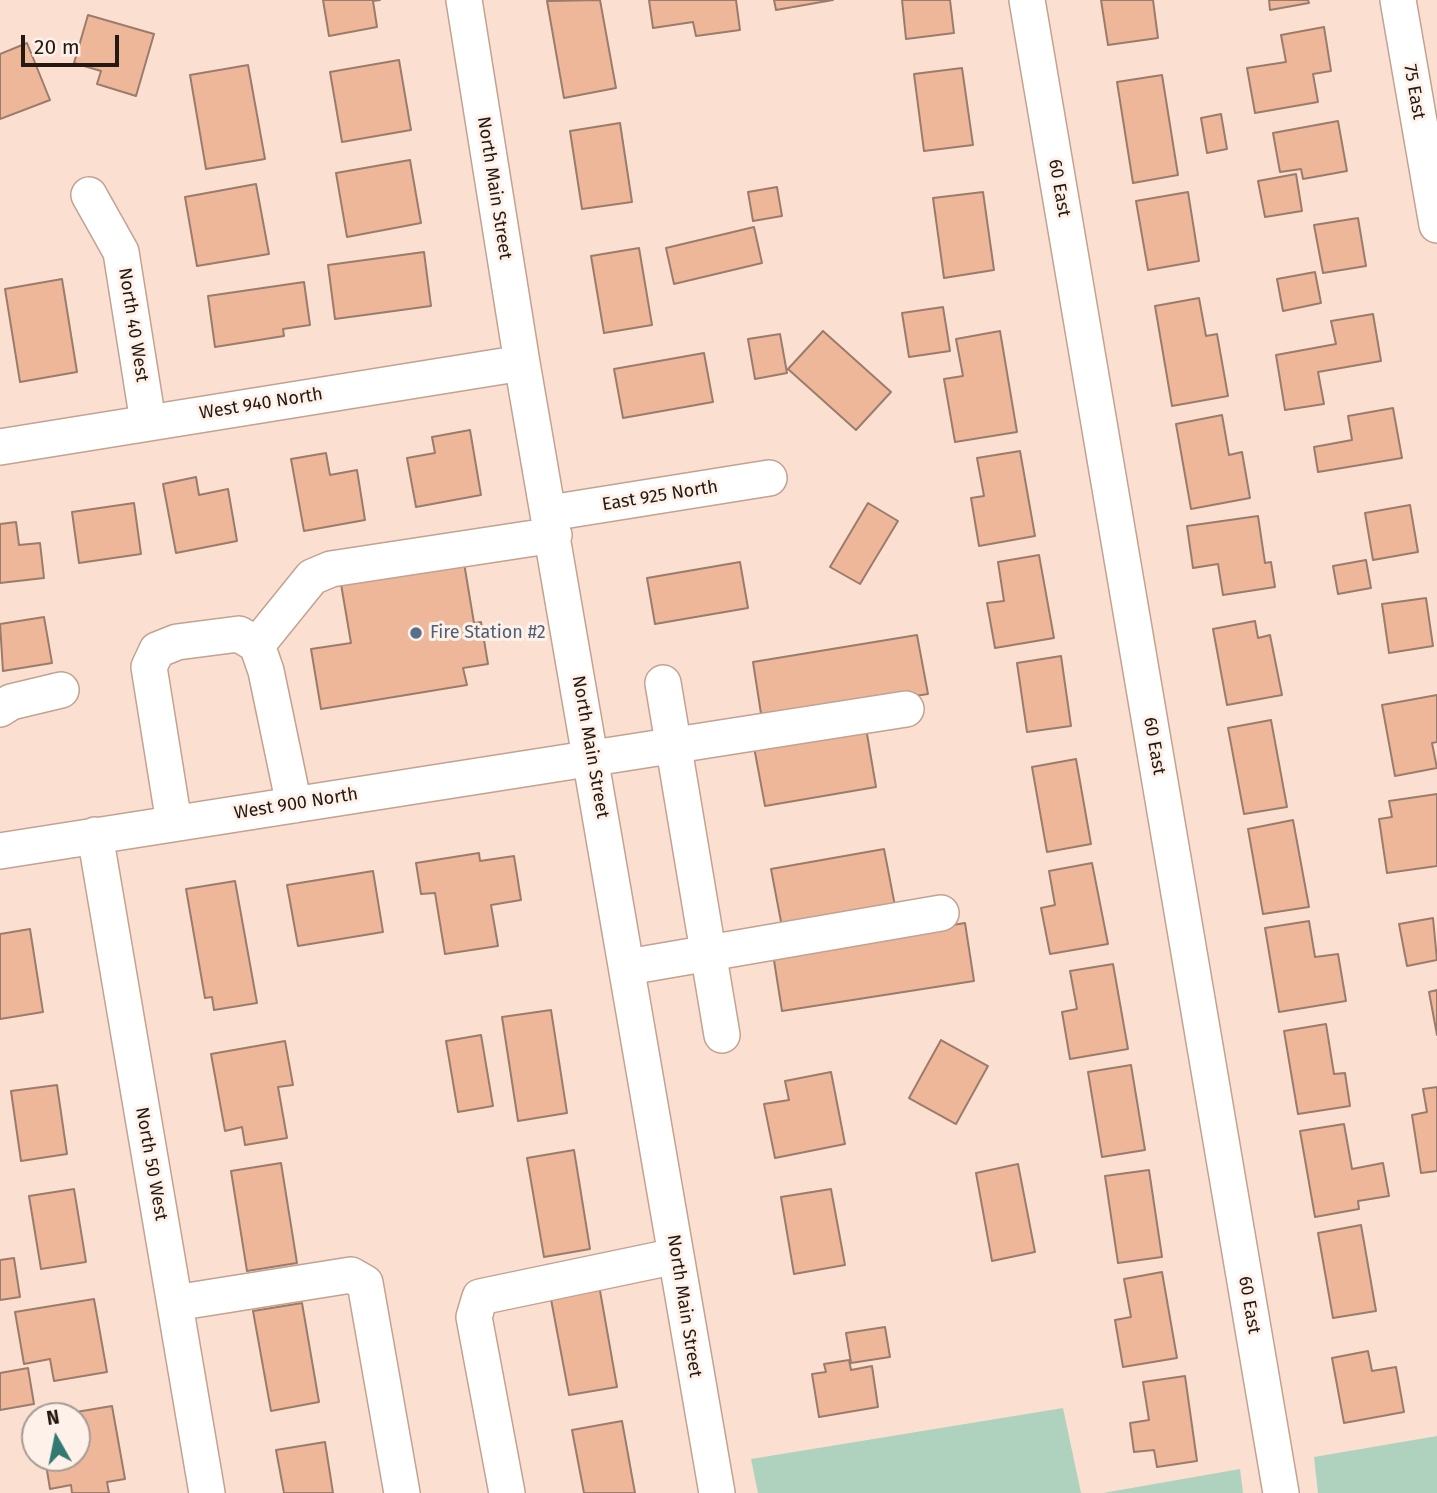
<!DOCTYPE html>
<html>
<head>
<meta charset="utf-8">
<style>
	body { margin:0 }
	#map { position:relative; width:1437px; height:1493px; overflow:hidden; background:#fbe0d1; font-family:"Fira Sans",sans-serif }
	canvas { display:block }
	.north { position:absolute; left:21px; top:1402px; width:70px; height:70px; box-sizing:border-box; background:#fef1e9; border:2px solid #a79b93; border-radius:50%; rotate:351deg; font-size:19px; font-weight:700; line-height:28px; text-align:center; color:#241912 }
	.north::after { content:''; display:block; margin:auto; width:24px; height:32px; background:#327972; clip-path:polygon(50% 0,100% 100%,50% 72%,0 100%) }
	.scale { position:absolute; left:21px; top:35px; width:98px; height:32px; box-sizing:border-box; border:4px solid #241912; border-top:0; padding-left:9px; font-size:21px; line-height:24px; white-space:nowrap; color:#241912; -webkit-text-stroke:5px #fef1e9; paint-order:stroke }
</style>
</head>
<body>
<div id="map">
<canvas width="1437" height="1493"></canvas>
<div class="north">N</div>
<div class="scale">20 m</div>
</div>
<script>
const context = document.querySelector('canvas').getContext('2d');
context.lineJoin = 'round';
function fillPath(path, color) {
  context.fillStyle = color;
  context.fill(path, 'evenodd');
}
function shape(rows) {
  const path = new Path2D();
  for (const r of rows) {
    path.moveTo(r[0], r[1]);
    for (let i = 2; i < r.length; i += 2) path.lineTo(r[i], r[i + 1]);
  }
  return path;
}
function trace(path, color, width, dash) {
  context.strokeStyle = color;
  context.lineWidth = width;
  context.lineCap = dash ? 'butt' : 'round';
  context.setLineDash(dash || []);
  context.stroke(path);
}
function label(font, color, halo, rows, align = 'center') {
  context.font = font + ' "Fira Sans",sans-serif';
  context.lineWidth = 6;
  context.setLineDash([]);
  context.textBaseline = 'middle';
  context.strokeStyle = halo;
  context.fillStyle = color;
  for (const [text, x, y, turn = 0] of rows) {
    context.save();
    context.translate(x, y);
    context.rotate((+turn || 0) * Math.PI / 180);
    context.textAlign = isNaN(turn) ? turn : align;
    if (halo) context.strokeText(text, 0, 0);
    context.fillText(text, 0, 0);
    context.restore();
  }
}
const green = shape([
	[1063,1408,1081,1493,758,1493,751,1459],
	[1437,1436,1437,1493,1318,1493,1314,1457],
	[1240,1469,1243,1493,1103,1493]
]);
const building = shape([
	[323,0,380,0,373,1,377,27,329,36,323,0],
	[600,0,616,88,564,98,547,1,600,0],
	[649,0,736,0,740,30,696,36,693,22,653,28,649,0],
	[774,0,833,0,776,10,774,0],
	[902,0,950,0,954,33,906,39,902,0],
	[1101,0,1153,0,1158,38,1108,45,1101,0],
	[1269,0,1308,0,1309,3,1270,10,1269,0],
	[88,15,154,34,136,96,97,84,101,71,74,63,88,15],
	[1324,27,1331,71,1313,74,1318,102,1255,113,1247,68,1286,62,1281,35,1324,27],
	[27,43,50,100,0,119,0,54,27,43],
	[399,60,411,130,342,142,330,72,399,60],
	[248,65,265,159,206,169,190,75,248,65],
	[962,68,973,145,924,151,914,74,962,68],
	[1162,75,1178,175,1133,183,1117,82,1162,75],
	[1221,114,1227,149,1207,153,1201,118,1221,114],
	[1338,121,1347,171,1303,179,1301,169,1280,172,1273,133,1338,121],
	[620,123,632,202,582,209,570,131,620,123],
	[410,160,421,223,347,237,336,173,410,160],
	[1296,174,1302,211,1265,217,1258,181,1296,174],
	[256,184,269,254,197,266,185,197,256,184],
	[777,187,782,216,753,221,748,192,777,187],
	[983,192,994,270,944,278,933,198,983,192],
	[1188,192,1199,261,1148,270,1136,201,1188,192],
	[1358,218,1366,266,1323,273,1314,225,1358,218],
	[754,227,762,263,674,284,666,248,754,227],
	[639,248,652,325,604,333,591,256,639,248],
	[424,252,431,306,335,319,328,265,424,252],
	[1315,272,1321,303,1283,311,1277,279,1315,272],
	[62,279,77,372,20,382,5,289,62,279],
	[304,282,310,325,283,329,284,336,215,347,208,296,304,282],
	[1199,298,1206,336,1217,334,1228,396,1172,406,1155,306,1199,298],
	[943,307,950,351,909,357,902,313,943,307],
	[1373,314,1381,361,1318,372,1324,404,1285,410,1276,355,1336,344,1331,321,1373,314],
	[823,331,891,392,856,430,788,369,823,331],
	[1000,331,1017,432,955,442,944,379,963,376,956,339,1000,331],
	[780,334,787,373,755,379,748,339,780,334],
	[704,353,713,402,623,418,614,369,704,353],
	[1393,408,1402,458,1318,472,1314,447,1352,440,1348,416,1393,408],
	[1222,415,1229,455,1242,452,1250,498,1191,509,1176,424,1222,415],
	[470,430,481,495,416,507,407,458,435,453,432,437,470,430],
	[1020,451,1035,536,979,546,971,498,984,496,977,458,1020,451],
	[326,453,330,475,357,470,365,520,304,531,291,459,326,453],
	[196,477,199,495,228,489,237,541,176,553,163,484,196,477],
	[134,503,141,554,79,563,72,512,134,503],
	[868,503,898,521,860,584,830,567,868,503],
	[1410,505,1418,552,1373,560,1365,513,1410,505],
	[1258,516,1265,563,1271,562,1275,587,1223,595,1218,564,1193,568,1187,526,1258,516],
	[16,522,19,545,40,543,44,578,0,583,0,524,16,522],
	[1039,555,1054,638,995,648,987,603,1004,601,998,562,1039,555],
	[1366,560,1371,588,1338,594,1333,566,1366,560],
	[740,562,748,608,655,624,647,578,740,562],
	[464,563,474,623,481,622,488,664,463,668,467,685,321,709,311,649,351,643,341,584,464,563],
	[1426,598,1433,646,1389,653,1382,604,1426,598],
	[44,617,52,663,3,671,0,624,44,617],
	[1255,621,1258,638,1270,635,1282,695,1227,705,1213,629,1255,621],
	[917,635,928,694,762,720,753,662,917,635],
	[1061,656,1071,726,1027,732,1017,663,1061,656],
	[1437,695,1437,742,1432,743,1437,768,1395,776,1382,705,1437,695],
	[1271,720,1287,807,1244,814,1228,728,1271,720],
	[866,728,876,787,765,806,754,747,866,728],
	[1076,759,1091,844,1047,852,1032,767,1076,759],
	[1437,794,1437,866,1387,873,1379,819,1392,817,1389,801,1437,794],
	[1293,820,1309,907,1263,914,1248,829,1293,820],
	[884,849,895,906,782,927,771,869,884,849],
	[479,853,480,861,514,856,521,900,491,905,498,946,445,954,435,893,421,894,416,863,479,853],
	[1092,863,1108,944,1050,954,1041,908,1055,905,1049,871,1092,863],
	[373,871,383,932,298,946,287,885,373,871],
	[235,881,257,1003,214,1010,212,997,205,998,186,889,235,881],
	[1433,918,1437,960,1407,966,1399,924,1433,918],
	[1309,921,1315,957,1338,954,1346,1001,1279,1012,1265,928,1309,921],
	[965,923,974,981,782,1011,773,954,965,923],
	[30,929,43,1012,0,1019,0,934,30,929],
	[1113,964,1128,1049,1070,1059,1062,1012,1077,1009,1070,971,1113,964],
	[1437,990,1437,1035,1429,992,1437,990],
	[551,1010,567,1113,518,1121,502,1017,551,1010],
	[1326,1024,1334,1074,1345,1073,1350,1106,1298,1114,1284,1031,1326,1024],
	[481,1035,493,1106,458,1112,446,1041,481,1035],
	[941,1040,988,1066,956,1124,909,1098,941,1040],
	[285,1041,293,1085,278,1087,287,1138,245,1145,242,1127,225,1131,211,1054,285,1041],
	[1131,1065,1145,1150,1102,1157,1088,1072,1131,1065],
	[831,1072,845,1144,775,1158,764,1104,789,1100,785,1081,831,1072],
	[57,1085,67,1154,21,1161,11,1091,57,1085],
	[1437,1087,1437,1171,1421,1173,1412,1115,1427,1112,1423,1089,1437,1087],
	[1344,1124,1352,1169,1383,1163,1389,1196,1358,1201,1359,1209,1315,1217,1300,1131,1344,1124],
	[574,1150,590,1249,544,1257,527,1158,574,1150],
	[281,1163,297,1263,247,1271,231,1171,281,1163],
	[1018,1164,1035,1252,992,1261,976,1173,1018,1164],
	[1149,1170,1162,1257,1118,1263,1105,1176,1149,1170],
	[74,1189,86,1262,41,1269,29,1196,74,1189],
	[831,1189,845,1265,794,1274,781,1197,831,1189],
	[1361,1225,1376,1311,1333,1318,1318,1233,1361,1225],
	[14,1258,20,1297,0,1300,0,1260,14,1258],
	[1162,1272,1177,1358,1123,1367,1115,1320,1131,1317,1124,1279,1162,1272],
	[599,1285,617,1387,569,1395,550,1294,599,1285],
	[94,1299,107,1372,54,1381,50,1359,24,1364,15,1312,94,1299],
	[302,1303,319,1402,271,1411,253,1311,302,1303],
	[885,1327,890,1357,851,1363,846,1333,885,1327],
	[1368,1351,1372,1371,1396,1367,1404,1412,1344,1423,1332,1358,1368,1351],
	[849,1360,851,1370,872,1366,878,1407,819,1417,812,1374,826,1372,824,1364,849,1360],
	[28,1368,34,1404,0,1410,0,1373,28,1368],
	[1185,1376,1197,1461,1157,1467,1154,1450,1134,1452,1130,1423,1149,1420,1143,1382,1185,1376],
	[112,1406,125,1479,107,1482,109,1493,72,1493,71,1485,50,1489,45,1458,77,1458,77,1416,64,1414,112,1406],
	[622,1421,635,1493,584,1493,572,1430,622,1421],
	[325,1442,333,1493,284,1493,276,1450,325,1442]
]);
const minor = shape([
	[464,0,522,363,717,1493],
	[1027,0,1281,1493],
	[1398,0,1437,225],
	[89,195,121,252,148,422],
	[0,447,522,363],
	[550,513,769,478],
	[257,645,312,577,331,569,554,535],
	[663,683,722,1035],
	[0,709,11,702,61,690],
	[174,823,149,667,157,650,177,642,239,634,257,645,266,671,294,805],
	[95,835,207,1493],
	[0,851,906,709],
	[628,967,941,913],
	[175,1303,351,1275,365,1283,402,1493],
	[507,1493,474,1317,480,1297,676,1256]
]);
const markers = [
	[416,633,7,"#5c6f8a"]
];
const streetNames = [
	["75 East",1414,92,80],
	["North Main Street",494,188,81],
	["60 East",1059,188,80],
	["North 40 West",133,325,81],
	["West 940 North",261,404,-9],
	["East 925 North",660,496,-9],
	["60 East",1154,746,80],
	["North Main Street",590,747,80],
	["West 900 North",296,804,-9],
	["North 50 West",151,1164,80],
	["60 East",1249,1305,80],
	["North Main Street",684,1306,81]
];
const serviceNames = [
	["Fire Station #2",430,633]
];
fillPath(green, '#afd2bf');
fillPath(building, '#eeb799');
trace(building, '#9b7c6c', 2);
trace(minor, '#c2a291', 38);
trace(minor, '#fff', 35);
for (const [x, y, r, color] of markers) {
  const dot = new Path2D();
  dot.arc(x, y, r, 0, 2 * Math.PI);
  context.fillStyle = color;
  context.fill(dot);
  trace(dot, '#fef1e9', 2.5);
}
label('18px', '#241912', '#fef1e9', streetNames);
label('18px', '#4e5e75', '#fef1e9', serviceNames, 'left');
</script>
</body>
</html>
